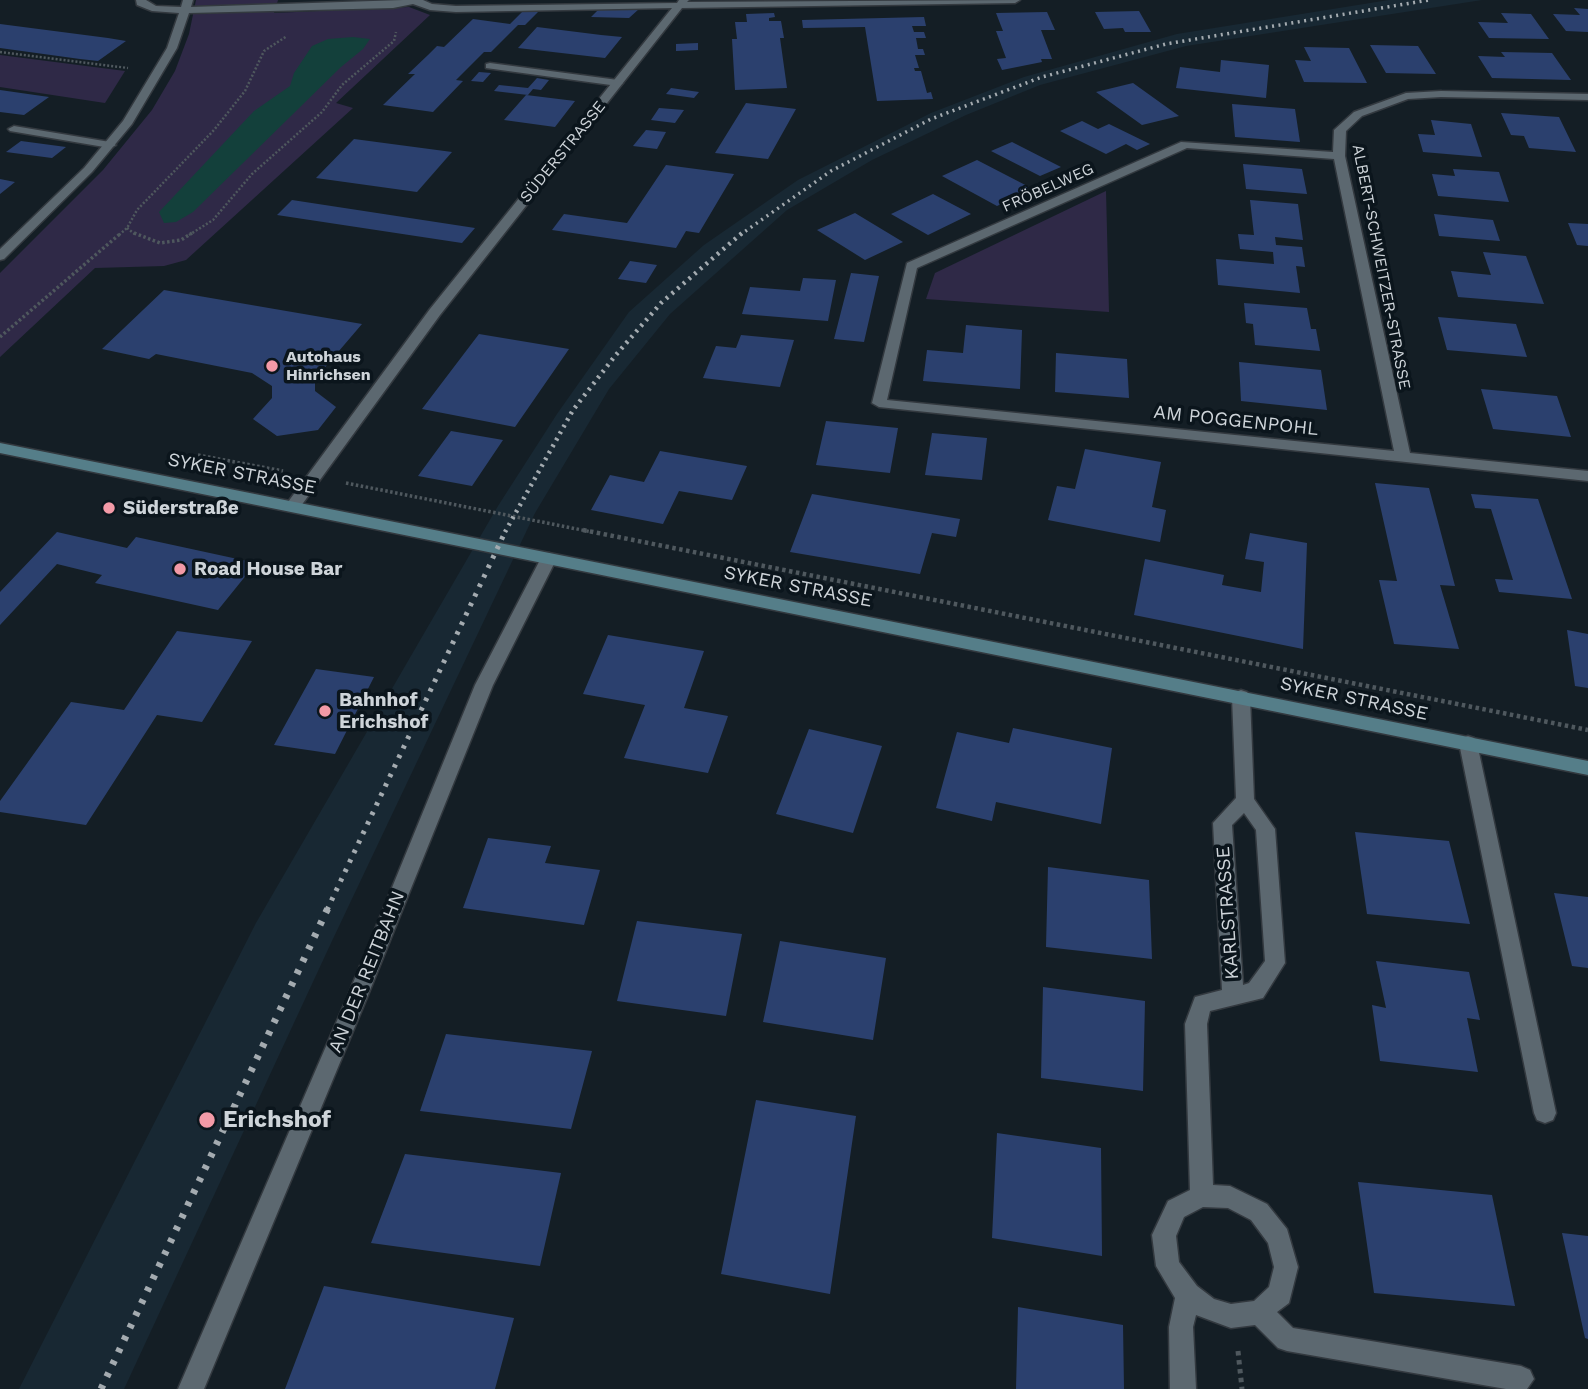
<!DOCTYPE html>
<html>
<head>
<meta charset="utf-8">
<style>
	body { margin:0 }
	canvas { display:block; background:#141e25 }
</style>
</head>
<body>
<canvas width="1588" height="1389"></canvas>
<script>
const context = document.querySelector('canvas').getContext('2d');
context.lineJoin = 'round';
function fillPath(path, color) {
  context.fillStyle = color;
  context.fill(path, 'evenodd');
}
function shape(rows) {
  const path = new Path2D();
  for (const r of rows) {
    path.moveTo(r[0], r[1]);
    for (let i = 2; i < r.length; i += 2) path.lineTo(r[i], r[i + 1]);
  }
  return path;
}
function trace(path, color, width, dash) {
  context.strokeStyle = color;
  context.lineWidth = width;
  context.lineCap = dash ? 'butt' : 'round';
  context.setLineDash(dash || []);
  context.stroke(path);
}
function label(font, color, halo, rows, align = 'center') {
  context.font = font + ' "Work Sans",sans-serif';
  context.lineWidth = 7;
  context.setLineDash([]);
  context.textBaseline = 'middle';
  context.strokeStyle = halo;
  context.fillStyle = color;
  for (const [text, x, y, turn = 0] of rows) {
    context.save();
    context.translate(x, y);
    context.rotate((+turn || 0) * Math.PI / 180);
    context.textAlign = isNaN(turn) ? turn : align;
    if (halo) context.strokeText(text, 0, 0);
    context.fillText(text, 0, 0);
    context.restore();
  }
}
const built = shape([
	[1389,0,1482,0,1186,46,1040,85,966,115,872,160,787,210,670,314,609,389,535,513,331,943,124,1389,19,1389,256,923,498,506,557,414,629,312,704,245,798,180,931,113,1024,77,1177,34]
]);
const green = shape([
	[196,0,278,0,274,13,409,7,430,15,336,103,353,108,186,260,164,266,95,268,0,357,0,273,103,170,152,110,175,71,189,34],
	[0,55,125,71,105,103,0,87],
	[1106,191,1109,312,926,299,935,273]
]);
const water = shape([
	[353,37,370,39,363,49,341,67,193,212,176,222,164,223,159,212,254,111,290,86,294,73,312,46,328,39]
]);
const building = shape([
	[1574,8,1588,9,1588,32,1566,31,1553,14,1580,15],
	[639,9,629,18,591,17,598,10],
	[524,10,538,12,525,25,518,25,491,52,484,52,456,80,463,81,433,112,383,105,415,74,408,74,428,55,437,46,444,47,473,19,510,24],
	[1139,11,1151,32,1125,32,1123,28,1104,29,1095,12],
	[1047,12,1055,30,1041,30,1052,59,1041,59,1042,62,1002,70,997,59,1006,58,996,31,1003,31,996,13],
	[774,13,775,17,769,18,769,21,781,21,784,38,780,38,787,88,735,90,732,39,737,39,735,22,747,22,746,14],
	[1501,13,1531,14,1549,39,1489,38,1478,22,1508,23],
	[924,17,926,26,912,26,914,32,924,32,926,38,916,38,918,49,923,49,925,55,915,55,919,68,914,68,915,71,921,71,927,93,931,92,933,99,877,101,865,27,803,28,802,20],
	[0,24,108,38,126,41,98,61,80,59,0,48],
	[537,27,601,35,622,37,605,58,518,48],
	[698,43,698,50,676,51,676,44],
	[1370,45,1418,46,1436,74,1386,73],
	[1304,47,1349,48,1367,83,1304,82,1295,60,1311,61],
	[1501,52,1552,53,1571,80,1492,78,1478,56,1505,57],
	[1221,60,1269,65,1266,98,1176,88,1180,67,1220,72],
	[479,72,491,73,483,82,471,81],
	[537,78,549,80,541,90,533,89,528,95,494,91,499,85,528,88],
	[1133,83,1179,116,1142,125,1096,92],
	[671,88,699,92,694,98,666,94],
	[0,90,49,97,24,115,0,112],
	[526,95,575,101,555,127,504,120],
	[746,103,796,109,768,159,715,153],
	[1232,104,1295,109,1300,142,1235,137],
	[659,108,684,110,675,123,651,120],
	[1501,113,1559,117,1576,152,1529,148,1524,136,1511,135],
	[1431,120,1471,124,1482,157,1423,152,1418,134,1435,135],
	[1082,121,1098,129,1109,124,1150,144,1137,150,1126,144,1106,154,1060,131],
	[646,130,666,132,657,149,633,146],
	[354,139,452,152,417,192,316,178],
	[21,141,66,147,52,158,6,152],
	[1012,142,1061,167,1040,176,991,151],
	[977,160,1033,189,997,206,942,176],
	[1243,164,1302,169,1307,194,1246,189],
	[666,165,734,174,699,233,686,231,676,248,552,230,564,214,627,223],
	[1453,169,1499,172,1509,202,1438,196,1432,174,1455,176],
	[0,179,15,182,0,194],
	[933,194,971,214,928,235,891,214],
	[292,200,475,228,462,243,277,215],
	[1250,200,1298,204,1303,240,1275,237,1276,245,1302,247,1305,267,1296,266,1300,293,1218,285,1216,259,1274,264,1273,252,1240,249,1238,234,1254,235],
	[855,213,903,242,865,260,817,230],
	[1434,214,1493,220,1500,241,1439,236],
	[1568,223,1588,224,1588,246,1577,245],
	[1483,252,1526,256,1544,304,1458,297,1451,271,1491,275],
	[630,261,657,265,646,283,618,279],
	[851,273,879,276,864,342,834,339],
	[803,278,836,280,828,321,742,314,750,287,800,291],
	[164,290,362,324,315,379,315,391,336,407,318,430,277,436,253,419,272,398,272,386,252,373,156,354,149,359,102,349],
	[1244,303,1307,308,1311,329,1316,329,1320,351,1255,345,1253,324,1246,323],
	[1438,317,1516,324,1527,357,1447,350],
	[966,325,1022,330,1020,389,923,381,927,350,963,353],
	[479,334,569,349,515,427,422,409],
	[741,335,794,340,780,387,703,378,716,346,736,348],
	[1056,353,1127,359,1129,398,1055,392],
	[1239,362,1321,370,1327,410,1241,401],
	[1481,389,1557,396,1571,437,1493,429],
	[826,421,898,428,890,473,816,465],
	[451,431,503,440,472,486,418,476],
	[932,433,987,438,982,480,925,475],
	[1085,449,1161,462,1152,507,1166,510,1160,542,1048,520,1057,486,1075,489],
	[660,451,747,466,732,500,679,491,663,524,591,510,610,475,644,482],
	[1375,483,1429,488,1455,586,1440,585,1459,649,1394,644,1379,580,1397,581],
	[812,494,960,519,956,537,932,533,920,574,790,552],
	[1471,494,1538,499,1572,599,1499,592,1495,579,1513,580,1491,509,1475,508],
	[57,532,127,548,136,537,256,563,218,610,95,583,102,575,57,564,0,625,0,592],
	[1250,533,1307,543,1303,649,1134,615,1145,559,1224,575,1222,585,1261,592,1264,562,1245,559],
	[1567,630,1588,634,1588,688,1575,686],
	[177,631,252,641,202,722,157,715,86,825,0,812,0,801,71,702,124,710],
	[608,635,704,651,684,708,728,716,708,773,624,758,645,705,583,694],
	[316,669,374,677,335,754,274,745],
	[1013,728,1112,748,1101,824,996,802,992,821,936,808,957,732,1009,743],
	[809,729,882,746,853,833,776,814],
	[1355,832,1449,841,1470,924,1367,914],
	[488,838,551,846,545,863,600,870,584,925,463,908],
	[1048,867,1149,880,1152,959,1046,947],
	[1554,893,1588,897,1588,968,1572,966],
	[637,921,742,934,726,1016,617,1001],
	[780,941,886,958,873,1040,763,1022],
	[1376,961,1469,972,1480,1020,1467,1018,1478,1072,1380,1061,1372,1005,1386,1008],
	[1043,987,1145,1001,1143,1091,1041,1078],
	[446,1034,592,1051,571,1129,420,1111],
	[756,1100,856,1116,830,1294,721,1274],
	[997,1133,1101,1148,1102,1256,992,1238],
	[405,1154,561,1173,540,1266,371,1243],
	[1358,1182,1492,1195,1515,1306,1374,1293],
	[1562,1233,1588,1236,1588,1339,1585,1338],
	[324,1286,514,1318,495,1389,285,1389],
	[1018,1307,1123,1325,1124,1389,1016,1389]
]);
const pathFar3 = shape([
	[0,52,128,68],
	[127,228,136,235],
	[119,235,127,228,137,210,214,130,245,91,264,51,287,36],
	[189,235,213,220,252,174,322,112,342,85,394,41,396,32]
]);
const pathFar2 = shape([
	[134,233,160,243,181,240,192,233],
	[0,337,121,233],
	[198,455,283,471],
	[346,483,592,532]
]);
const pathFar1 = shape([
	[583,530,1588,730]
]);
const path = shape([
	[1238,1351,1242,1389]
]);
const lane = shape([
	[490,63,618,80,623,83,618,86,486,68,486,64,490,63],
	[14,126,110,142,116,145,110,148,10,131,8,129,14,126],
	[1468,736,1474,738,1477,743,1556,1113,1553,1120,1545,1123,1537,1120,1534,1113,1459,743,1462,738,1468,736]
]);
const street = shape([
	[136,0,146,0,156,6,181,7,183,0,193,0,191,7,403,0,423,0,432,4,456,6,677,3,679,0,689,0,687,2,1020,0,1015,3,682,8,440,315,298,510,293,511,288,510,285,506,288,502,430,309,672,8,456,12,430,10,413,4,393,8,189,13,177,48,132,124,92,172,4,259,0,260,0,249,84,168,123,121,167,48,179,13,152,11,137,5,136,0],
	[1441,91,1588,94,1588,100,1441,97,1408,99,1362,116,1346,131,1345,156,1410,453,1588,471,1588,481,879,407,872,403,907,263,1181,142,1333,152,1334,130,1354,112,1406,93,1441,91],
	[1187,148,1334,159,1394,451,887,400,917,268,1187,148],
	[549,553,557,558,493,685,366,1000,204,1389,178,1389,346,1000,475,685,541,558,549,553],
	[1241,690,1247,692,1250,697,1254,799,1275,829,1285,963,1263,998,1210,1011,1207,1024,1213,1185,1230,1186,1267,1204,1287,1229,1298,1267,1289,1303,1277,1312,1293,1328,1521,1366,1530,1370,1534,1379,1527,1389,1506,1389,1287,1351,1278,1348,1255,1325,1231,1328,1196,1315,1193,1327,1196,1389,1170,1389,1169,1327,1175,1298,1156,1266,1152,1235,1168,1201,1190,1190,1185,1024,1195,997,1222,990,1213,823,1236,798,1232,697,1235,692,1241,690],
	[1244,813,1256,830,1265,961,1249,983,1243,985,1232,825,1244,813],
	[1203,1207,1228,1208,1251,1220,1268,1243,1274,1267,1269,1287,1254,1301,1231,1304,1214,1299,1197,1286,1179,1262,1176,1236,1184,1217,1203,1207]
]);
const secondary = shape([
	[0,443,1588,761,1588,775,0,453,0,443]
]);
const railFar3 = shape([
	[740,235,831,171,931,119,1042,77,1166,44,1429,0]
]);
const railFar2 = shape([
	[505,532,573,410,615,356,661,303,742,233]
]);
const railFar1 = shape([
	[327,910,506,530]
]);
const rail = shape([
	[101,1389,328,908]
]);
const markers = [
	[272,366,7,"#f39aa7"],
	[109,508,7,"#f39aa7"],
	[180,569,7,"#f39aa7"],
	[325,711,7,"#f39aa7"],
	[207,1120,9,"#f39aa7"]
];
const farStreetnames = [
	["SÜDERSTRASSE",563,152,-51],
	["FRÖBELWEG",1048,188,-24],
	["ALBERT-SCHWEITZER-STRASSE",1381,267,79]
];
const farPoinames = [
	["Autohaus",286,357],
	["Hinrichsen",286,375]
];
const streetNames = [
	["AM POGGENPOHL",1236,421,6],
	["SYKER STRASSE",242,474,11],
	["SYKER STRASSE",798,587,11],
	["SYKER STRASSE",1354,699,12],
	["KARLSTRASSE",1228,913,-94],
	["AN DER REITBAHN",367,972,-68]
];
const poiNames = [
	["Süderstraße",123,508],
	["Road House Bar",194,569],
	["Bahnhof",339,700],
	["Erichshof",339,722]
];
const nearPoinames = [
	["Erichshof",223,1120]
];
fillPath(built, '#182833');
fillPath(green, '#2f2947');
fillPath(water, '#13403b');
fillPath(building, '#2b406e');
trace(lane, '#33393f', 3);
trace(street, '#33393f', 3);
trace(secondary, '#33393f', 3);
trace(pathFar3, '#4f585e', 2.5, [2, 2]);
trace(pathFar2, '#4f585e', 3.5, [2.5, 2.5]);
trace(pathFar1, '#4f585e', 4.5, [3.5, 3.5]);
trace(path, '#4f585e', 5, [4.5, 4.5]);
fillPath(lane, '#5c6870');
fillPath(street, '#5c6870');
fillPath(secondary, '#557e89');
trace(railFar3, '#a4abb0', 3.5, [2, 4.5]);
trace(railFar2, '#a4abb0', 4.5, [2.5, 5]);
trace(railFar1, '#a4abb0', 5, [3.5, 7]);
trace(rail, '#a4abb0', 7, [4.5, 9]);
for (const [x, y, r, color] of markers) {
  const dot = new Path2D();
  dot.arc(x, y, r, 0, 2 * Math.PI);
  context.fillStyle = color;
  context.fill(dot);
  trace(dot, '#0b151c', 2.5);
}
label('16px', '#ced4d9', '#0b151c', farStreetnames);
label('bold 16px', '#ced4d9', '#0b151c', farPoinames, 'left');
label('19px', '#ced4d9', '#0b151c', streetNames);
label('bold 19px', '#ced4d9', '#0b151c', poiNames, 'left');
label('bold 23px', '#ced4d9', '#0b151c', nearPoinames, 'left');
</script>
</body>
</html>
